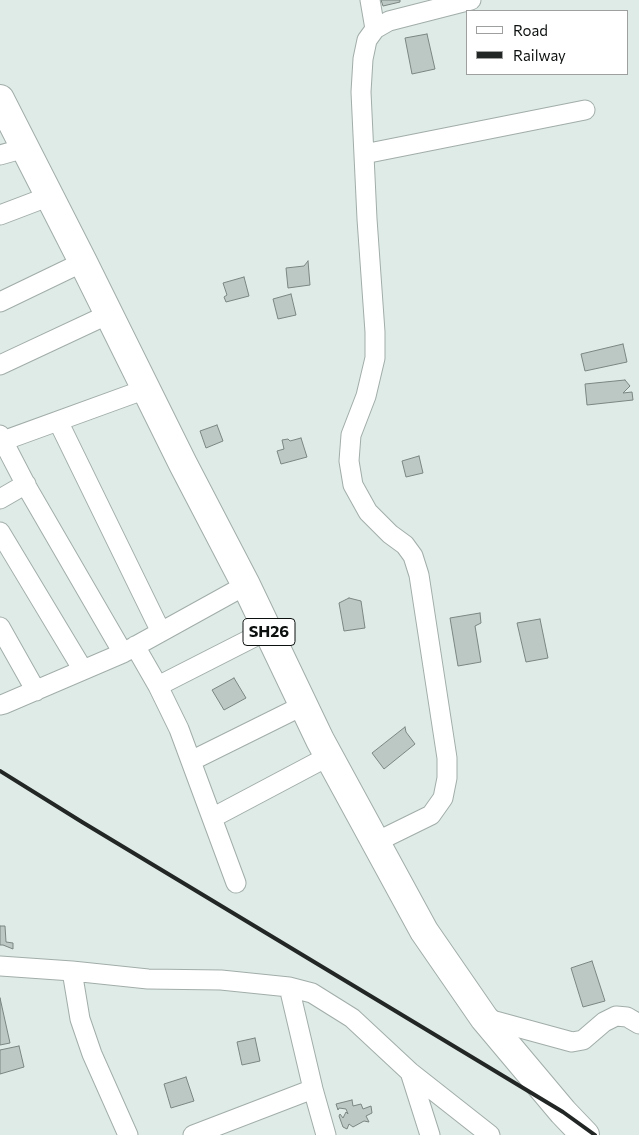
<!DOCTYPE html>
<html>
<head>
<meta charset="utf-8">
<style>
	body { margin:0 }
	#map { position:relative; width:639px; height:1135px; overflow:hidden; background:#dfebe7; font-family:Commissioner,sans-serif }
	canvas { display:block }
	.legend { position:absolute; left:466px; top:10px; width:162px; height:65px; box-sizing:border-box; background:#fff; border:1px solid #9e9f9f; margin:0; padding:6px 9px; list-style:none; font-size:15px; color:#0c100e }
	.legend li { display:flex; align-items:center; gap:10px; height:25px }
	.legend b { width:25px; border:1px solid #9e9f9f }
</style>
</head>
<body>
<div id="map">
<canvas width="639" height="1135"></canvas>
<ul class="legend">
<li><b style="height:6px;background:#fff"></b>Road</li>
<li><b style="height:6px;background:#222725"></b>Railway</li>
</ul>
</div>
<script>
const context = document.querySelector('canvas').getContext('2d');
context.lineJoin = 'round';
function fillPath(path, color) {
  context.fillStyle = color;
  context.fill(path, 'evenodd');
}
function shape(rows) {
  const path = new Path2D();
  for (const r of rows) {
    path.moveTo(r[0], r[1]);
    for (let i = 2; i < r.length; i += 2) path.lineTo(r[i], r[i + 1]);
  }
  return path;
}
function trace(path, color, width, dash) {
  context.strokeStyle = color;
  context.lineWidth = width;
  context.lineCap = dash ? 'butt' : 'round';
  context.setLineDash(dash || []);
  context.stroke(path);
}
function label(font, color, halo, rows, align = 'center') {
  context.font = font + ' Commissioner,sans-serif';
  context.lineWidth = 5;
  context.setLineDash([]);
  context.textBaseline = 'middle';
  context.strokeStyle = halo;
  context.fillStyle = color;
  for (const [text, x, y, turn = 0] of rows) {
    context.save();
    context.translate(x, y);
    context.rotate((+turn || 0) * Math.PI / 180);
    context.textAlign = isNaN(turn) ? turn : align;
    if (halo) context.strokeText(text, 0, 0);
    context.fillText(text, 0, 0);
    context.restore();
  }
}
const building = shape([
	[381,0,400,0,400,2,383,6,381,0],
	[427,34,435,69,412,74,405,38,427,34],
	[308,261,310,285,288,288,286,268,304,266,308,261],
	[244,277,249,296,226,302,224,297,227,295,223,283,244,277],
	[291,294,296,315,278,319,273,299,291,294],
	[623,344,627,362,585,371,581,354,623,344],
	[625,380,630,386,623,393,632,392,633,400,587,405,585,384,625,380],
	[217,425,223,441,206,448,200,431,217,425],
	[301,438,307,457,281,464,277,451,284,449,282,440,288,439,290,441,301,438],
	[419,456,423,473,406,477,402,461,419,456],
	[349,598,361,601,365,628,344,631,339,603,349,598],
	[480,613,481,623,475,626,481,662,458,666,450,618,480,613],
	[540,619,548,658,526,662,517,623,540,619],
	[234,678,246,698,224,710,212,690,234,678],
	[405,727,406,732,415,744,384,769,372,753,405,727],
	[0,926,5,926,6,942,13,943,13,949,3,945,0,945,0,926],
	[592,961,605,1001,583,1007,571,968,592,961],
	[0,998,10,1043,0,1045,0,998],
	[255,1038,260,1061,242,1065,237,1042,255,1038],
	[19,1046,24,1067,0,1074,0,1050,19,1046],
	[186,1077,194,1101,171,1108,164,1084,186,1077],
	[352,1100,353,1106,361,1104,363,1109,371,1106,372,1113,366,1116,369,1122,364,1121,353,1127,349,1124,347,1129,343,1127,339,1116,340,1114,343,1118,346,1112,348,1114,346,1109,339,1108,338,1110,336,1104,352,1100]
]);
const street = shape([
	[370,0,375,29],
	[364,154,585,110],
	[0,155,25,148],
	[0,215,50,196],
	[0,302,83,262],
	[0,365,109,314],
	[58,421,161,632],
	[0,435,28,489,123,653],
	[0,442,146,389],
	[0,499,26,484],
	[0,532,83,670],
	[0,627,36,691],
	[135,646,158,686,179,729,236,883],
	[158,686,268,630],
	[0,705,4,704,123,653,246,585],
	[191,761,304,705],
	[212,818,329,756],
	[376,842,431,815,443,798,447,778,447,758,419,575,413,556,405,545,390,534,368,512,353,485,349,461,351,435,366,396,375,358,375,332,367,219,361,92,363,59,367,40,375,29,389,21,471,0],
	[0,966,72,971,148,979,221,980,289,987,312,993,352,1018,410,1072,490,1135],
	[72,971,80,1019,92,1054,128,1135],
	[289,987,313,1089,326,1135],
	[484,1018,572,1042,583,1040,604,1022,616,1016,627,1017,639,1024],
	[410,1072,430,1135],
	[193,1135,313,1089]
]);
const primary = shape([
	[0,99,83,262,183,464,246,585,320,740,424,931,484,1018,563,1112,585,1135]
]);
const rail = shape([
	[0,771,82,822,563,1112,595,1135]
]);
const shields = [
	[269,632,52]
];
const shieldNames = [
	["SH26",269,632]
];
fillPath(building, '#bcc8c4');
trace(building, '#7b8682', 1);
trace(street, '#a1ada9', 21);
trace(primary, '#a1ada9', 30);
trace(street, '#fff', 19);
trace(primary, '#fff', 28);
trace(rail, '#222725', 4);
for (const [x, y, w] of shields) {
  const box = new Path2D();
  box.roundRect(x - w / 2, y - 13.5, w, 27, 4);
  context.fillStyle = '#fff';
  context.fill(box);
  trace(box, '#0c100e', 1);
}
label('bold 16px', '#0c100e', null, shieldNames);
</script>
</body>
</html>
